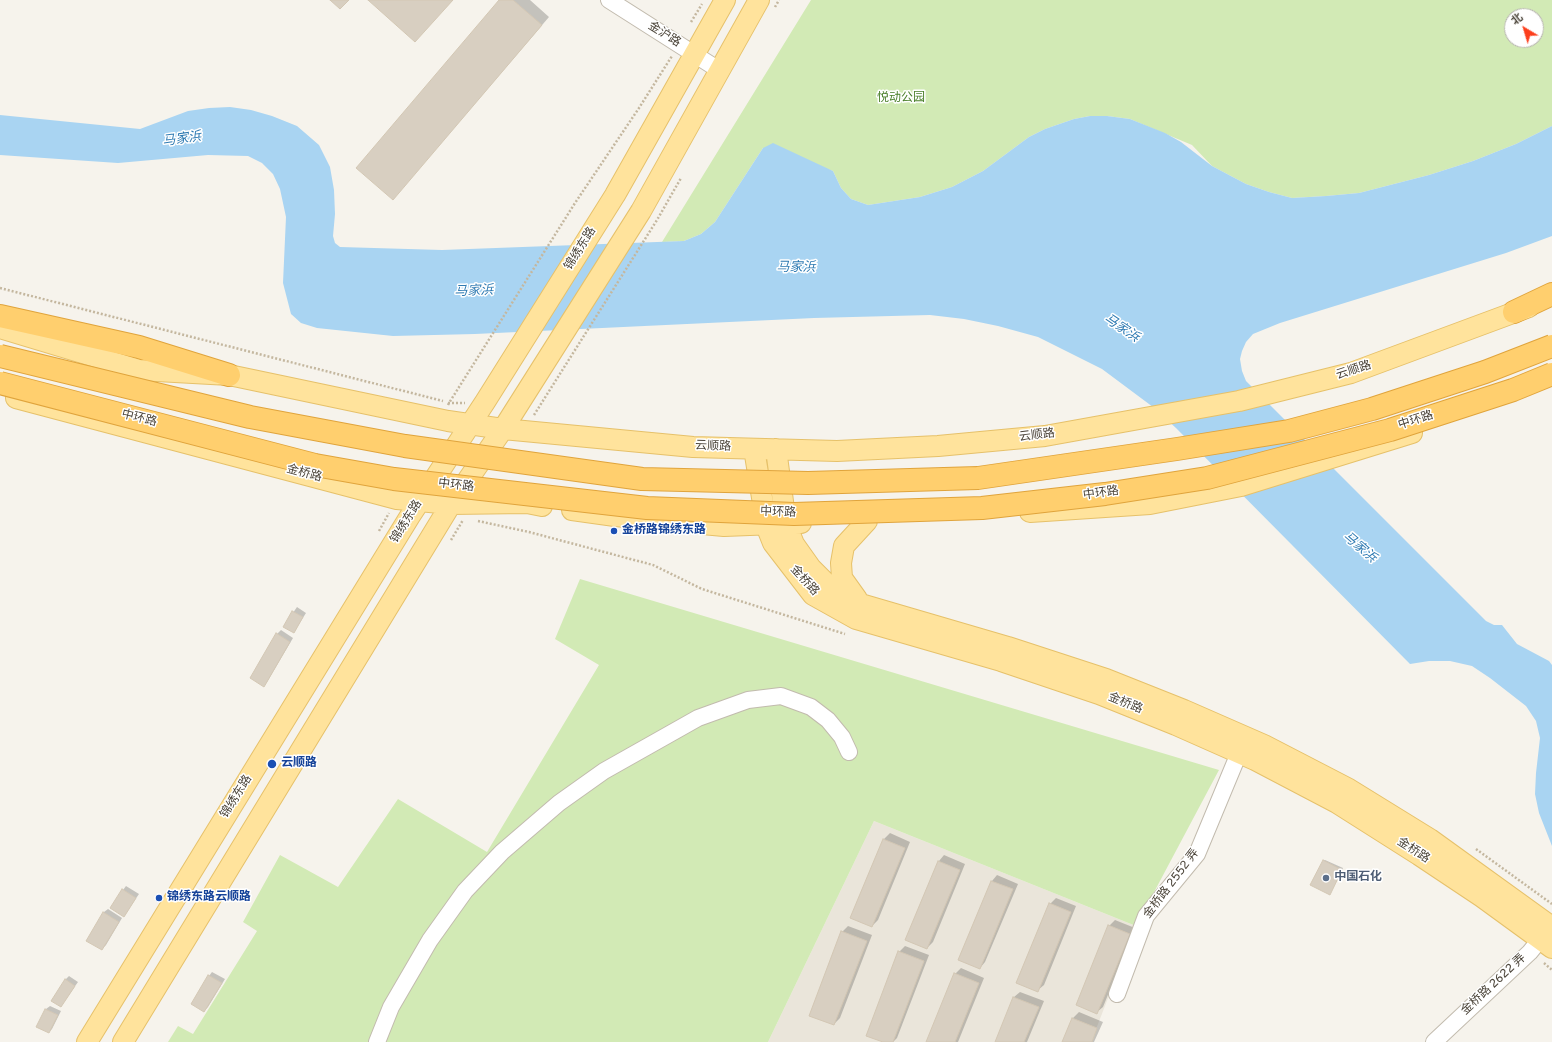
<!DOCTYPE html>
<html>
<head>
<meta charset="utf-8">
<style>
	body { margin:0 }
	#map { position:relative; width:1552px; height:1042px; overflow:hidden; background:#f6f3ec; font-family:Overpass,"Noto Sans SC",sans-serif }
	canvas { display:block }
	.north { position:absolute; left:1504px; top:8px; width:40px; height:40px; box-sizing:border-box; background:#fff; border:1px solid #b7b4b0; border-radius:50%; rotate:322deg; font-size:11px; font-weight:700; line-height:16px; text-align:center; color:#4b4439 }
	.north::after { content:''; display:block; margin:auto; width:14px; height:18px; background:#fc3f1d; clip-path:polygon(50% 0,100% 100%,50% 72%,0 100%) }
</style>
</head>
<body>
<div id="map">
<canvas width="1552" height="1042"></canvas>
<div class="north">北</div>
</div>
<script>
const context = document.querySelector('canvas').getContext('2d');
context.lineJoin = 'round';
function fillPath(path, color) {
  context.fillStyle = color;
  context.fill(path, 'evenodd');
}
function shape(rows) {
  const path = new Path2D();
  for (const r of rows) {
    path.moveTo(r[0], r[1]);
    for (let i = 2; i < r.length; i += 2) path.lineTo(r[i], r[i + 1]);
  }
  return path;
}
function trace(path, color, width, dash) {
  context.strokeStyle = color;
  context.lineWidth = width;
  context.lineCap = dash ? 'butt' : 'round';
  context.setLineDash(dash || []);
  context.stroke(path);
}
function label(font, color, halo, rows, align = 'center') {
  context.font = font + ' Overpass,"Noto Sans SC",sans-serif';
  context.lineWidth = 3;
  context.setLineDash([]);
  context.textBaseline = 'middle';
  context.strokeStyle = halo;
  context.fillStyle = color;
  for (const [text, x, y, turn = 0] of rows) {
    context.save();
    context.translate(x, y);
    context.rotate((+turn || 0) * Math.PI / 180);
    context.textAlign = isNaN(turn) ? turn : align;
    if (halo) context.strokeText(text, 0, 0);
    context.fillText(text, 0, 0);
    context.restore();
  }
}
const residential = shape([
	[874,821,1136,926,1091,1042,768,1042]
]);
const green = shape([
	[811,0,1552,0,1552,126,1516,144,1473,161,1429,175,1359,193,1326,196,1292,198,1269,192,1246,184,1212,166,1192,145,1130,119,1107,116,1090,116,1074,119,1045,129,1029,137,983,171,952,187,920,197,868,205,851,199,841,188,833,171,763,148,715,222,701,234,684,241,662,242],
	[1512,16,1536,16,1536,40,1512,40],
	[580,579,1219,770,1136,926,874,821,768,1042,168,1042,178,1026,193,1034,257,931,243,922,280,855,338,887,398,799,487,852,599,665,555,639]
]);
const water = shape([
	[230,107,251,110,272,116,297,126,319,145,330,167,334,190,335,214,333,236,335,243,340,247,442,250,684,241,701,234,715,222,763,148,773,143,833,171,841,188,851,199,868,205,920,197,952,187,983,171,1029,137,1045,129,1074,119,1090,116,1107,116,1130,119,1165,133,1181,142,1212,166,1246,184,1269,192,1292,198,1326,196,1359,193,1429,175,1473,161,1516,144,1552,126,1552,236,1506,253,1280,323,1253,334,1246,342,1242,351,1240,359,1242,371,1246,381,1486,621,1494,625,1502,625,1517,644,1549,661,1552,665,1552,846,1539,813,1535,794,1536,773,1540,738,1536,721,1526,706,1490,678,1472,666,1450,661,1429,661,1410,664,1176,428,1153,407,1102,369,1038,337,998,326,964,319,930,315,814,318,475,334,393,336,317,328,301,323,291,314,283,283,286,217,280,189,273,174,262,163,248,156,208,155,118,163,0,155,0,115,140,129,188,111,209,108]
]);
const shadow = shape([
	[501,0,530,0,549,17,393,199],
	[297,607,306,613,294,632,284,626],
	[281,630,293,638,267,682,264,685,277,634],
	[890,833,910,842,878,920,872,926,884,839],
	[944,855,965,864,933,942,927,948,939,861],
	[1325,860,1343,868,1331,892,1323,861],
	[997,875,1018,884,985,962,980,968,959,960,992,881],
	[126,886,139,894,124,916,123,890],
	[1056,898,1076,906,1044,985,1038,990,1050,904],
	[108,909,122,918,106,945,102,949,87,940,104,912],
	[1115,920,1135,928,1103,1007,1097,1012,1109,926],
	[848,926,872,935,840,1018,834,1024,842,932],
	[905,946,929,955,897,1038,893,1042,886,1042,899,952],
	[961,968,984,978,958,1042,927,1042,955,974],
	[212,972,225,979,208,1007,204,1011,209,976],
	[69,976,78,982,61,1006,65,980],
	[1020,992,1044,1001,1027,1042,996,1042,1014,997],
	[50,1006,61,1011,52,1029,49,1032,38,1027,46,1009],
	[1079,1012,1103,1022,1094,1042,1063,1042,1073,1018]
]);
const building = shape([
	[330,0,349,0,340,9,330,0],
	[368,0,453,0,415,42,368,0],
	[499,0,513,0,542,25,393,200,356,168,499,0],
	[292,611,303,617,294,633,283,627,292,611],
	[276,633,290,642,264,687,250,678,276,633],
	[883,839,905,848,872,927,850,918,883,839],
	[1323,860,1342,870,1330,895,1310,885,1323,860],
	[938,861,960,870,927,949,905,940,938,861],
	[991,881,1013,889,980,969,958,960,991,881],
	[122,889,136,898,124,917,110,908,122,889],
	[1049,903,1071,912,1038,992,1016,983,1049,903],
	[103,912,119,922,102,950,86,941,103,912],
	[1108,925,1130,934,1097,1014,1076,1005,1108,925],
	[841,931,867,941,834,1025,809,1016,841,931],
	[898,951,924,961,893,1042,883,1042,866,1036,898,951],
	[954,973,979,983,955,1042,926,1042,954,973],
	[208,975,222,983,204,1012,191,1004,208,975],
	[65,979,75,986,61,1007,51,1001,65,979],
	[1013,997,1039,1007,1024,1042,995,1042,1013,997],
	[45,1009,58,1015,49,1033,36,1027,45,1009],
	[1072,1018,1097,1028,1092,1042,1062,1042,1072,1018]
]);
const path = shape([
	[775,7,779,0],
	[691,22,702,4],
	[0,288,443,401],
	[448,403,465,403],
	[448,405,449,403,575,203,639,108,672,56],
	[534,415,657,220,681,178],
	[478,521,529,532,653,565,702,589,845,634],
	[379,531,389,513],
	[451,540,463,520],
	[1476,849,1552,904],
	[1544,963,1552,970]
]);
const minor = shape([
	[609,0,719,70],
	[1117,994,1146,916,1197,854,1239,753],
	[377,1042,391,1007,430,940,465,891,502,852,559,803,604,771,698,718,748,700,781,696,811,707,828,720,842,737,849,752],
	[1434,1042,1530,952,1547,931]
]);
const major = shape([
	[0,328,139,370,229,375,448,421,503,429,693,447,837,451,938,446,1045,436,1239,401,1351,373,1529,307],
	[16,398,397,499,451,504,527,503,542,506],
	[754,449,767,528,773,543,813,595,856,619,1001,661,1099,694,1176,725,1255,760,1337,803,1419,855,1482,897,1552,948],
	[776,449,786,524,794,544,811,568,832,589,861,604,1008,647,1106,679,1184,710,1264,745,1349,789,1430,839,1552,927],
	[572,510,615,516,724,526,801,523],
	[1030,512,1150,504,1241,486,1412,433],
	[857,599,842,578,841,563,844,546,867,521],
	[87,1042,410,516,485,402,615,195,725,0],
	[123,1042,451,504,503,429,641,211,759,0]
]);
const highway = shape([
	[1514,312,1552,294],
	[0,316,139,347,229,375]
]);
const highwayBridge = shape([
	[0,356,250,417,405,446,642,479,808,483,978,478,1177,449,1289,431,1372,409,1485,372,1552,346],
	[0,383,315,465,394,479,647,508,794,514,982,508,1105,494,1207,478,1390,430,1513,390,1552,374]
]);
const markers = [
	[614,531,4,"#1a4fb4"],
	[272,764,5,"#1a4fb4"],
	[1326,878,4,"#5c6f8a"],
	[159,898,4,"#1a4fb4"]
];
const streetNames = [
	["金沪路",664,35,32],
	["锦绣东路",581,249,-58],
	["云顺路",1354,371,-18],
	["中环路",139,419,14],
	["中环路",1416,421,-18],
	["云顺路",1037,436,-7],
	["云顺路",713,447,2],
	["金桥路",304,474,15],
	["中环路",456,486,7],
	["中环路",1101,494,-8],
	["中环路",778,513,2],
	["锦绣东路",407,522,-58],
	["金桥路",804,581,48],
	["金桥路",1125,704,22],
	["锦绣东路",237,797,-58],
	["金桥路",1413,851,33],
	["金桥路 2552 弄",1172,884,-53],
	["金桥路 2622 弄",1494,985,-43]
];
const parkNames = [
	["悦动公园",901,99]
];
const transitNames = [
	["金桥路锦绣东路",622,531],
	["云顺路",281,764],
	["锦绣东路云顺路",167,898]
];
const serviceNames = [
	["中国石化",1334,878]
];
const waterNames = [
	["马家浜",182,140,-8],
	["马家浜",796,268],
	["马家浜",474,292,-2],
	["马家浜",1121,329,34],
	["马家浜",1359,548,41]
];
fillPath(residential, '#eae5da');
fillPath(green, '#d2eab5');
fillPath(water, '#a9d4f2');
fillPath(shadow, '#0003');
fillPath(building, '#d8cfc1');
trace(building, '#d3c7b4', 1);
trace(minor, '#c2bbae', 18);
trace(major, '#e6c16a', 22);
trace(highway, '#e0a43c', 24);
trace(path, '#c4b79f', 2.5, [2, 2]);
trace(minor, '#fff', 16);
trace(major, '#ffe39c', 20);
trace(highway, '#ffcf6e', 22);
trace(highwayBridge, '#e0a43c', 24, []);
trace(highwayBridge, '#ffcf6e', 22);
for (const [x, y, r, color] of markers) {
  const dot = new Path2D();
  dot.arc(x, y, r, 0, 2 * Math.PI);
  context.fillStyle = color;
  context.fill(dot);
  trace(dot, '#fff', 1.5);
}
label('12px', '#4b4439', '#fff', streetNames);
label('12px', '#4a7f2a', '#fff', parkNames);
label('bold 12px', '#164399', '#fff', transitNames, 'left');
label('bold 12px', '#4e5e75', '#fff', serviceNames, 'left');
label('italic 13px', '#2e7ab2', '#fff', waterNames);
</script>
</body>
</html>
